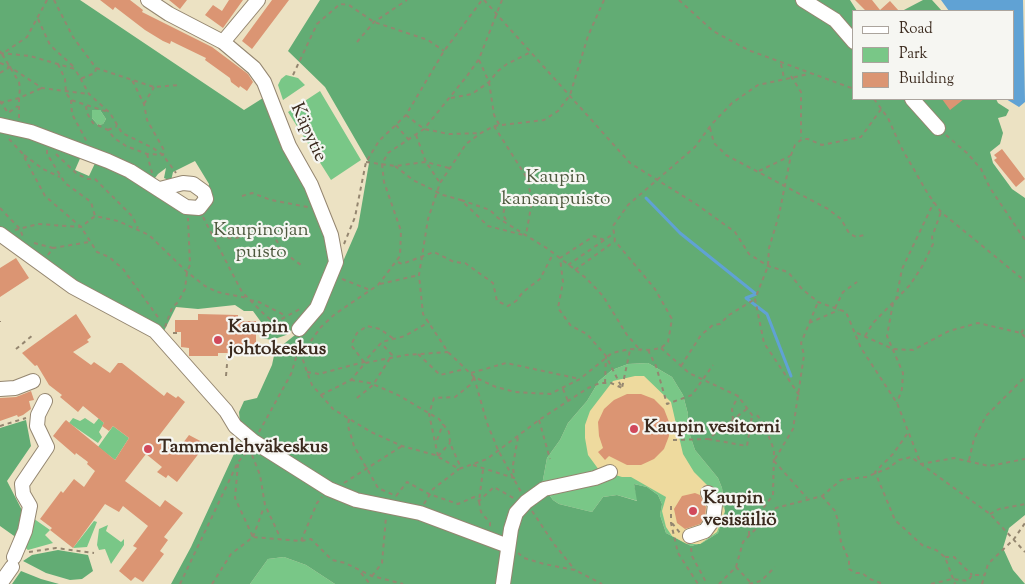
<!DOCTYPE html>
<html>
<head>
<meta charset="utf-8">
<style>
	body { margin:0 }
	#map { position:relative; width:1025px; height:584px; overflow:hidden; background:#ece2c3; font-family:"Sorts Mill Goudy",serif }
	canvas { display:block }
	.legend { position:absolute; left:852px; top:10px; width:162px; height:90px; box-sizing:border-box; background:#f6f6f2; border:1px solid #aba49d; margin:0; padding:6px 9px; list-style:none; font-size:15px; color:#3b2a1e }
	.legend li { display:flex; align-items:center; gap:10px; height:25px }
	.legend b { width:25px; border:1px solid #aba49d }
</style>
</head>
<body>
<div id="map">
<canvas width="1025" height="584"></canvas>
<ul class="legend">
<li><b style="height:6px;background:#fff"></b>Road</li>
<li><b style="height:14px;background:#79c787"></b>Park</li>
<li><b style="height:14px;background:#db9573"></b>Building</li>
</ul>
</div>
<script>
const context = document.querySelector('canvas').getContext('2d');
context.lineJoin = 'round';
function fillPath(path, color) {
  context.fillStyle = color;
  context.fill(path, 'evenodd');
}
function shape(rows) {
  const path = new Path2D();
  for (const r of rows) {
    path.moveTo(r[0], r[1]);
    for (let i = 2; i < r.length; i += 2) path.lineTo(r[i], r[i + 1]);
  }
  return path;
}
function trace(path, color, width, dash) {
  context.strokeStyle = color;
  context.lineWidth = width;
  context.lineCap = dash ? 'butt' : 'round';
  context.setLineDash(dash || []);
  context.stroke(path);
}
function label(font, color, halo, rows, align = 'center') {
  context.font = font + ' "Sorts Mill Goudy",serif';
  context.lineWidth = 4.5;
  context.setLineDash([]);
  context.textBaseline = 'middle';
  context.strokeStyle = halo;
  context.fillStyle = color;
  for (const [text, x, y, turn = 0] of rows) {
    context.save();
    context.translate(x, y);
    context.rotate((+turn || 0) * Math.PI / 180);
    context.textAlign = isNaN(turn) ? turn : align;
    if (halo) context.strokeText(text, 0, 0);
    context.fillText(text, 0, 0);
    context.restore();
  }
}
const green = shape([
	[286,75,298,78,305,85,283,100,278,85,281,79],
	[320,91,361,160,331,180,288,112],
	[92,110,100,110,106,119,103,124,98,125,92,118],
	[648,363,672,377,683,395,688,414,687,426,695,450,718,478,722,488,725,511,718,533,702,543,691,546,666,533,660,515,662,504,658,495,647,487,634,484,638,501,617,495,603,497,592,512,559,504,553,500,542,485,547,458,560,440,568,423,587,401,599,381,612,370,628,364],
	[73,418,80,421,85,418,94,424,99,418,104,423,99,432,102,437,98,443,69,423],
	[113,426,129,438,115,460,98,447],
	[30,516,50,530,45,535,53,543,28,550,22,545],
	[94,521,97,522,87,547,73,548],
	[108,525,106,531,121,542,124,539,124,545,111,564,105,549,99,550,97,545,99,529],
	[284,557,306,565,335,584,250,584,268,559]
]);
const forest = shape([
	[0,0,80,0,244,110,263,98,292,158,310,190,324,224,332,256,329,276,319,300,308,316,286,335,272,340,261,338,261,322,253,311,244,311,235,305,198,309,176,307,163,333,71,284,0,230,0,128,31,134,82,154,75,170,89,176,97,159,125,171,178,206,200,211,207,204,209,184,195,161,173,172,171,181,164,178,166,168,158,174,152,182,128,166,32,129,0,123],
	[92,110,100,110,106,119,103,124,98,125,92,118],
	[320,0,850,0,857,11,854,11,854,99,996,99,998,103,1009,110,1006,116,998,118,1003,133,1000,144,990,152,993,163,1012,189,1025,198,1025,515,1009,528,1003,548,1013,570,1025,584,335,584,306,565,284,557,268,559,250,584,171,584,191,547,245,430,240,423,239,412,244,401,257,398,272,365,275,351,300,331,338,273,358,227,369,163,325,87,288,51],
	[648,363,672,377,683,395,688,414,687,426,695,450,718,478,722,488,725,511,718,533,702,543,691,546,666,533,660,515,662,504,658,495,647,487,634,484,637,501,617,495,603,497,592,512,559,504,553,500,542,485,547,458,560,440,568,423,587,401,599,381,612,370,628,364],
	[923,0,932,0,942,11,902,11],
	[26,420,31,446,7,481,27,520,17,538,0,526,0,428],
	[58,550,88,555,93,571,82,579,70,580,46,573,23,561,32,555],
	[21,571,41,579,59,584,12,584]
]);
const sand = shape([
	[635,376,644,376,671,402,683,454,694,472,720,498,725,511,717,532,700,544,687,544,672,536,666,527,662,511,666,497,631,477,622,477,599,470,588,455,585,438,585,425,590,411,613,381]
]);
const water = shape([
	[941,0,1023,0,1025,102,1019,107,1006,99,1014,99,1014,11,949,11]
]);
const stream = shape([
	[646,198,680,233,756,294,746,298,767,314,791,376]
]);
const building = shape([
	[100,0,130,0,143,10,142,12,212,47,248,74,253,82,247,91,240,86,239,88,231,82,230,78,205,60,206,58,177,44,171,41,170,44,163,41,145,30,115,7,113,10],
	[169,0,187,0,180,9],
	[229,0,243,0,223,28,205,15,213,5,222,11],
	[272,0,289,0,252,49,242,41],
	[855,0,872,0,880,10,890,1,899,11,866,11],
	[942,99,964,99,950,110],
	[1002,149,1025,179,1016,187,994,160,997,158,994,155],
	[16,258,29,278,0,297,0,268],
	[76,314,91,337,87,340,89,342,73,352,91,365,94,362,110,373,118,363,122,363,164,396,167,392,176,398,178,396,185,402,158,437,177,451,189,435,206,444,177,482,168,475,166,478,157,472,162,467,146,454,125,481,160,507,165,500,183,513,164,537,168,540,160,551,164,554,143,582,135,577,131,581,119,571,137,548,133,546,148,526,123,506,119,512,105,504,73,548,50,530,52,528,40,519,61,491,63,493,74,479,84,487,95,471,87,464,88,462,76,453,75,455,53,436,64,422,66,420,115,460,129,438,113,426,109,431,102,426,104,423,83,406,78,412,60,397,62,395,49,385,37,365,35,366,22,353],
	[198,314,238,315,238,321,256,321,256,353,218,353,218,356,189,356,189,348,181,347,181,332,175,332,175,320,198,320],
	[31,391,34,400,29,401,31,409,23,415,18,417,17,415,0,421,0,398,16,397],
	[627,394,641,394,654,399,664,409,669,422,669,436,664,449,654,459,641,465,627,465,609,456,605,460,598,452,603,448,599,436,598,422,604,409,614,400],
	[695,493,700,495,706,507,705,517,700,524,685,529,677,523,674,509,682,496]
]);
const path = shape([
	[54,0,73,37,96,68,95,73,80,79],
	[484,0,630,163,696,204,735,232,749,254,768,266,788,272,802,289,818,302,846,312,861,348,897,403,921,464,990,514,1025,552],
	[502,0,479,59,467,76,424,129,388,153,382,164,384,182,401,231,400,256,378,285,335,314,321,327,308,345,303,360,307,372,312,385,333,409,371,432,402,446,435,455,459,469,487,459,539,420,588,388,600,383,611,383,622,388],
	[604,0,588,36,570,95,558,111,544,120,494,126,481,133,466,144,440,183,428,219,419,275,423,314,448,352,474,377,496,387,515,392,550,394,580,379,612,353,630,349,650,350,661,348,668,342,672,319,655,289,615,241,613,226,628,205,695,147,711,125,732,103,758,85,809,74],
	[679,0,713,31,748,50,854,89],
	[38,19,50,45,75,68],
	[357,42,374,22,407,0],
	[0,51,2,54,27,37,47,0],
	[0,53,30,56,75,69,89,94,110,113,122,133,153,148,163,155,176,173],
	[479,60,489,82,494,115,500,126],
	[0,63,10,67,42,88,89,94],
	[58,64,65,79,66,93,71,100,108,112],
	[781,64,784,78],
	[96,68,154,87,180,85],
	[0,73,10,67],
	[293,75,317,24,340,4,349,5,374,22,428,40,444,51],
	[791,76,801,92,801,138],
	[451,98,472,94,489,82,498,71,507,64,531,52],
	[874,99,888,118,901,147,928,194,941,212,1025,281],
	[71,100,72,114,87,142],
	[0,101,8,113,18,106],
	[0,103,19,98,20,88,19,82,2,54],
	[144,104,154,87],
	[86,106,87,113,93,123,108,130,114,138,126,146,147,154,163,155,164,150,147,120,144,104,131,78],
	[406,115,424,129,449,134,481,133],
	[19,118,19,98,42,88],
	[396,125,408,139],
	[494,126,527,178,532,201,526,235],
	[710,128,714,143,726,155,828,209,841,219,849,233,856,237,864,235],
	[108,130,117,126],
	[416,135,426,162,440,183],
	[946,135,967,153,981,169,990,188,1025,240],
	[9,139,22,153,45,196,81,227,97,252,109,257,123,269,160,320],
	[47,150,47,154,65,183,91,202,95,216],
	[56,154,77,174,88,179,95,179,132,216,138,228],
	[147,154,152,173],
	[24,155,43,169,60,177],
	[366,162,395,166,426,162,449,168],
	[395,166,413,180,443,195,461,200,488,226,523,235],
	[759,171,790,156],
	[242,196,252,193,271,200,308,207],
	[461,200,490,210,498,218,548,249,586,278,603,296,627,335,641,351],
	[506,201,503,215,508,223],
	[0,208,20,229,23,237],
	[203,217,242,292,264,314,271,320,278,321,300,309],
	[15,230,38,224,81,227,95,216,118,221,149,235,187,272,205,286,217,292,247,298],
	[212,234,233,239,270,229,283,252,301,265],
	[604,240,594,236,560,258,563,282,558,308,571,326,587,334,606,356],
	[34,243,53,248],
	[344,244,355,217,366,162,379,141,406,115,444,51,482,0],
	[48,255,53,248,89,242],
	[398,262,402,264,434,252,454,262,465,263,493,283,497,301,508,306,516,301,523,292,540,279,553,254],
	[568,265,613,234],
	[575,270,615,241],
	[342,279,370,290],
	[380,284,419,275],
	[250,300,259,302,286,316],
	[896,300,902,269,934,202],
	[893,303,887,336,903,373,902,389,897,403],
	[835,308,843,292,857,282],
	[0,322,0,321],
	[809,323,839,310],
	[165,327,172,308,178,302,185,289,187,272,190,265,188,218],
	[173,333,180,333],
	[857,333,893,349,913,350,949,331,978,323,1021,333,1025,337],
	[1021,333,1025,327],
	[865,336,873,323,910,285,923,265,933,244,932,237,941,212],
	[661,348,689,373,738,396,752,415,758,416,766,429,774,450,773,495,749,527,749,535],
	[16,349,33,335],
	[648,350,656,366,667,404,692,395,713,365],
	[418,354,440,375,465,369],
	[364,362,351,345,357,333,367,326,380,329,394,339],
	[681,366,701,335,713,325,720,324,729,315,755,299],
	[307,372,319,374,364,362,382,342,405,336,429,322],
	[471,373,506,363,580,379],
	[226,376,228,353],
	[474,377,487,423,498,450,521,492],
	[351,380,370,383,398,395,439,419,449,432,450,443,461,468],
	[605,383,606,356,622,388,630,350],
	[563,389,568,401],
	[321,395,351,380,365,363,406,355,448,352],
	[799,395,764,343,755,299,768,266,769,248,779,215,791,155,795,145,802,139,808,139,822,145,861,137,882,108],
	[357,398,373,385,392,355,381,343],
	[349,419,348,426,354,446,378,488,396,496,407,482,429,494,458,504,474,497,479,501,494,487,515,499],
	[539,420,550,459],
	[733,420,732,409,738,396],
	[0,426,26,418],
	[259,432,291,374,296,358,298,341],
	[907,434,893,454,875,472,895,520,922,545,936,550,945,557,955,584],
	[708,439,747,446,752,416],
	[437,440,443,424],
	[673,440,708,439,748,408],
	[252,455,260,475,265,505,280,537],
	[438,456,429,414,434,398,455,397,470,385,474,377],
	[438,456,450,443],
	[775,459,793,429,804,355,801,343,818,302],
	[969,460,974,439,986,416,1025,377],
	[774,461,807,498],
	[238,464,235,498,253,537],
	[473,465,514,478,513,465,518,437],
	[483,470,479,501,481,512,490,523,490,527],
	[344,483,402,446],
	[822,496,835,511,838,521,841,542,849,560,849,569,856,573,862,573,870,579,883,584],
	[424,504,433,489,459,469],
	[671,506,671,523,678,553,698,584],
	[532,511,554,544,575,570],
	[990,514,999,509,1025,504],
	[672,523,680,533],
	[253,537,264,507],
	[301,541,317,503,322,497],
	[691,548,692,556,707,584],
	[29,552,56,548,94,553],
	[518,553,524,558,544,564,575,570,602,584],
	[945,557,954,557,972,575],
	[736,567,752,584],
	[361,573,370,584],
	[372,576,382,563,386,517],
	[180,584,238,462,248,451],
	[212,584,231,554,253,537,301,541,311,539,332,560,345,563,372,576,403,584],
	[719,584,736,567,743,542,776,508,822,496,841,480,866,477,889,468,899,460,911,457,921,464,954,458,989,466,1025,459],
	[749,584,761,581,775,567],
	[931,584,952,579,968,581,972,575,984,575],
	[982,584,988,564,1014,539,1025,523]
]);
const minor = shape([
	[148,0,169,14,223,42,254,68,264,82,289,146,311,185,331,235,336,262,317,308,299,329],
	[803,0,835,20,854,42],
	[223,42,258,0],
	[912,99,938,128],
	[0,125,31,132,108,161,130,171,186,207,199,208,206,199,204,192,193,184,183,183,160,189],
	[0,234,73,287,155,331,226,411,235,426,253,441,329,489,356,500,420,513,508,546],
	[0,389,15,388,33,381],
	[690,536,705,531,713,520,715,505,708,493],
	[14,557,25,531,30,506,23,494,22,484,47,447,37,426,38,415,45,401],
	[0,584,12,567],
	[503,584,511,529,516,513,526,502,544,489,595,478,610,472]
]);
const markers = [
	[218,340,5,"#d1495b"],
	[634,429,5,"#d1495b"],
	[148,449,5,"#d1495b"],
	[693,511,5,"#d1495b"]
];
const streetNames = [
	["Käpytie",307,133,65]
];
const parkNames = [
	["Kaupin",556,179],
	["kansanpuisto",556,201],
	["Kaupinojan",261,232],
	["puisto",261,254]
];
const poiNames = [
	["Kaupin",228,329],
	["johtokeskus",228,351],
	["Kaupin vesitorni",644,429],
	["Tammenlehväkeskus",158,449],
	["Kaupin",703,500],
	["vesisäiliö",703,522]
];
fillPath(green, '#79c787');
fillPath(forest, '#62ac74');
fillPath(sand, '#eeda9e');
fillPath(water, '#60a2d4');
trace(stream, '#60a2d4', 3);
fillPath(building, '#db9573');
trace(minor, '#948670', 16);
trace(path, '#948670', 2, [4, 4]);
trace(minor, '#fff', 14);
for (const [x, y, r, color] of markers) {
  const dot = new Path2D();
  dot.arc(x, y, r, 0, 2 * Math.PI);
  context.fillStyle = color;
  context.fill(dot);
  trace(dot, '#f6f6f2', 2);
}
label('19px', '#3b2a1e', '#f6f6f2', streetNames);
label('19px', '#4e593e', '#f6f6f2', parkNames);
label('bold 19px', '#3b2a1e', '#f6f6f2', poiNames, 'left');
</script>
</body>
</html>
